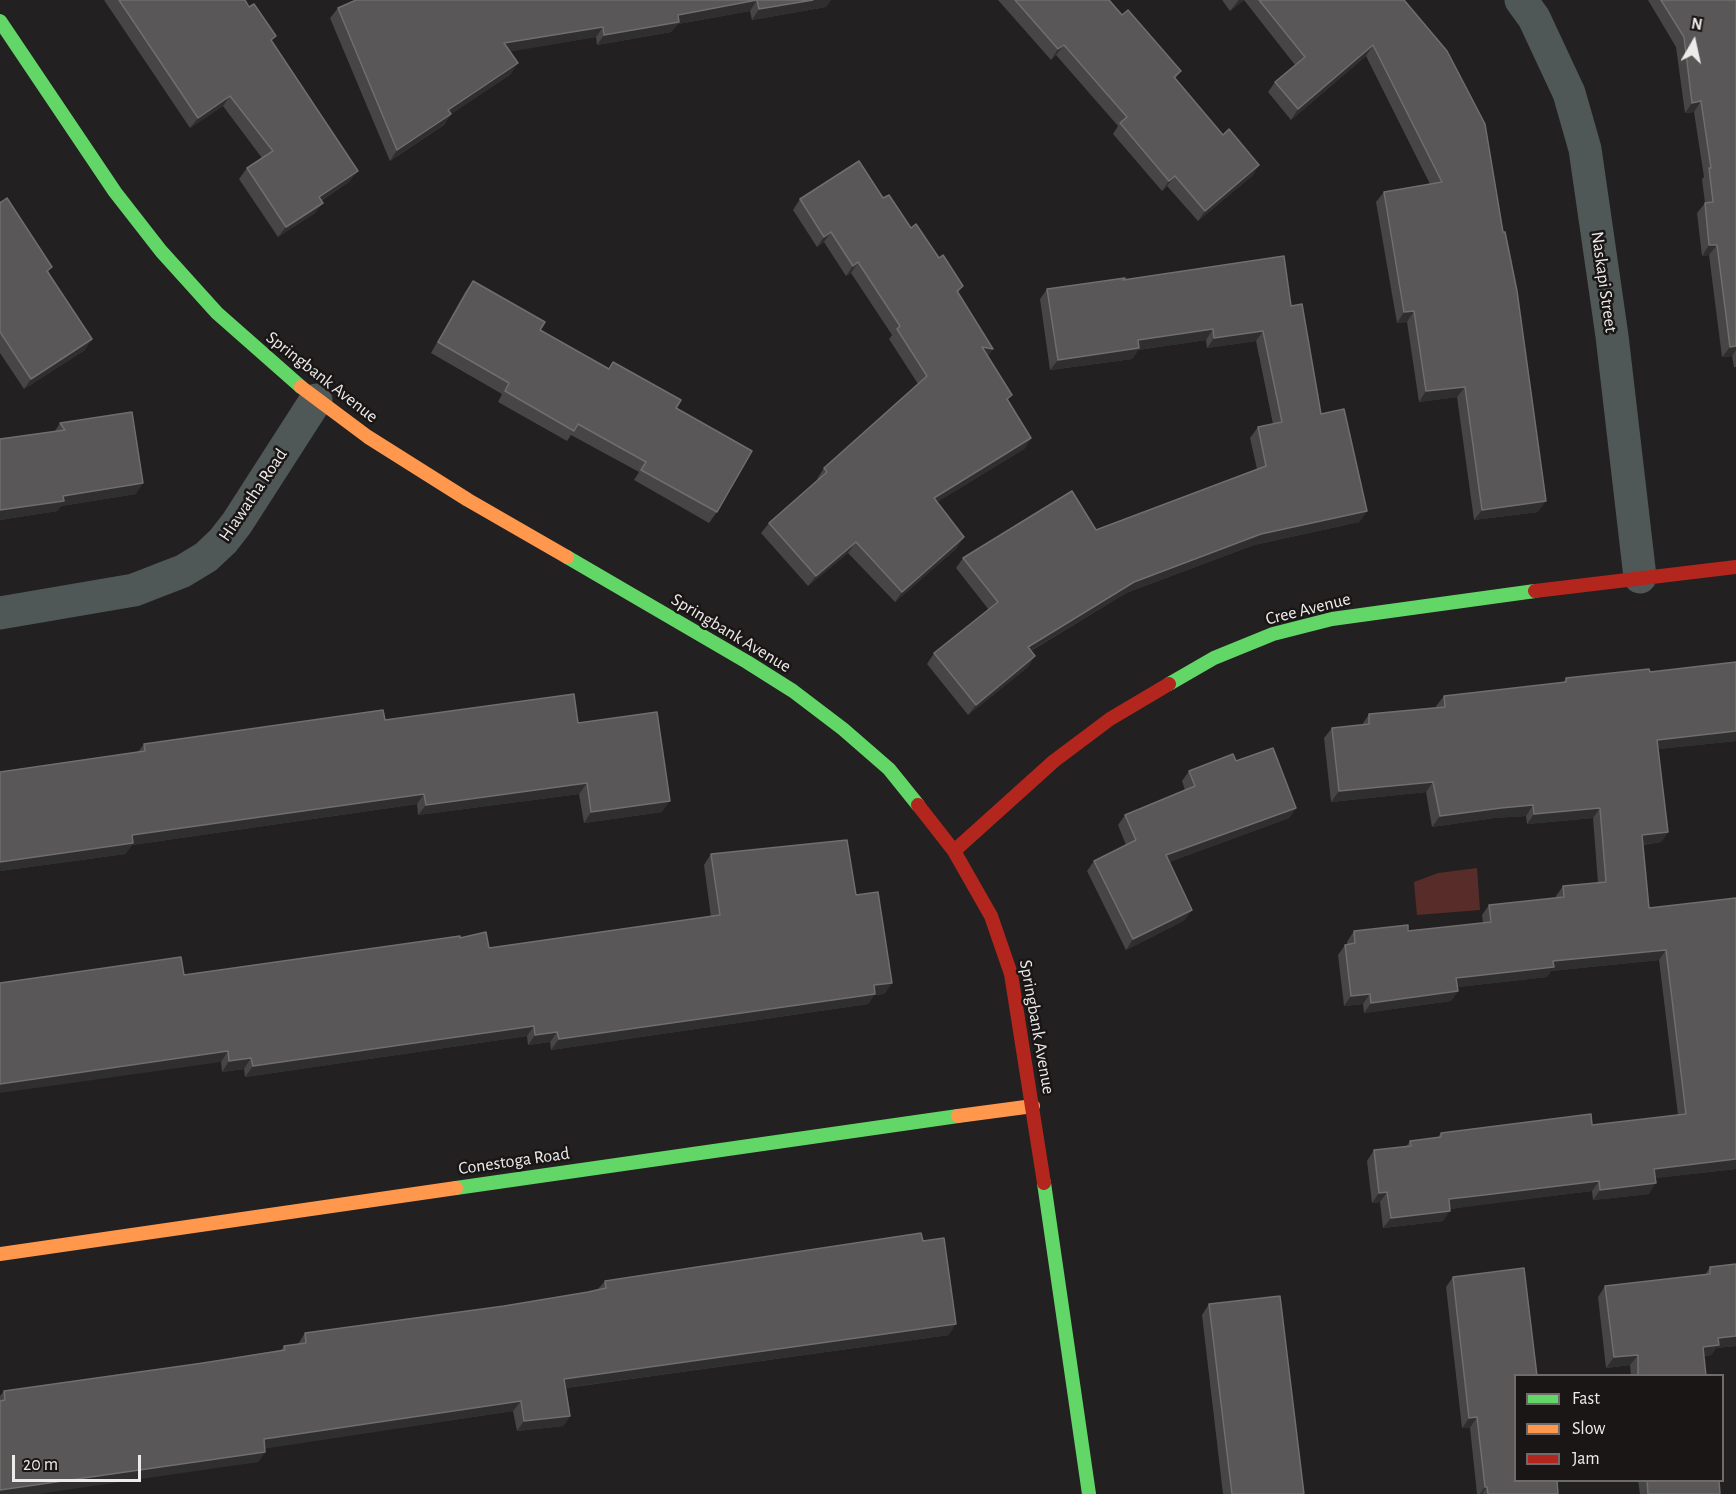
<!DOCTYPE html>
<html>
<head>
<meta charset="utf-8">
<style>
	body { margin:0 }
	#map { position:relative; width:1736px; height:1494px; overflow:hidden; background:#222020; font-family:"Alegreya Sans",sans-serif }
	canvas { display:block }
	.legend { position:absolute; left:1514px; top:1374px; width:210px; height:108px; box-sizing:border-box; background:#1a1616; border:2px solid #6f6b6b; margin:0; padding:8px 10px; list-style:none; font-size:18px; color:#eeebeb }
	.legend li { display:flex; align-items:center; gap:12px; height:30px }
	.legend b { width:30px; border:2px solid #6f6b6b }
	.north { position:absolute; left:1664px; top:12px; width:60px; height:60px; -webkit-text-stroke:4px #1a1616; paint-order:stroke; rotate:9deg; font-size:16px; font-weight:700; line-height:24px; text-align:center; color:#eeebeb }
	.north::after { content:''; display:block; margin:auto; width:21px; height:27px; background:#eeebeb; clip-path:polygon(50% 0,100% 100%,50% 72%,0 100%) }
	.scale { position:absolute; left:12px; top:1455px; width:129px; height:27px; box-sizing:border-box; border:3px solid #eeebeb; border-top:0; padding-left:8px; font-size:18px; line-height:21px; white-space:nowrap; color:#eeebeb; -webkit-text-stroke:4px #1a1616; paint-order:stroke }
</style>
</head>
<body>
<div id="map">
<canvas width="1736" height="1494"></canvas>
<ul class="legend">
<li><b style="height:8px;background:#63d668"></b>Fast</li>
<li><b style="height:8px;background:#ff974d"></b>Slow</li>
<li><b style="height:8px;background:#b3261e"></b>Jam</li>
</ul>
<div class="north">N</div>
<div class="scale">20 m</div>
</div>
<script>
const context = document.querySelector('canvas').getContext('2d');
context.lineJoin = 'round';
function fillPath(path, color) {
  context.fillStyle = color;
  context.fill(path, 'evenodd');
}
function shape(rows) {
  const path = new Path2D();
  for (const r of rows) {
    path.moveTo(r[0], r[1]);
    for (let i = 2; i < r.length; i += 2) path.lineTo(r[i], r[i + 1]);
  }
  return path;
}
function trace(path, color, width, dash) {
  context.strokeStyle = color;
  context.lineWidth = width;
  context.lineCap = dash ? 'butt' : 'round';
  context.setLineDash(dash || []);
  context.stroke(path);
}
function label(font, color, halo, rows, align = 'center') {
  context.font = font + ' "Alegreya Sans",sans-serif';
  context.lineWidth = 5;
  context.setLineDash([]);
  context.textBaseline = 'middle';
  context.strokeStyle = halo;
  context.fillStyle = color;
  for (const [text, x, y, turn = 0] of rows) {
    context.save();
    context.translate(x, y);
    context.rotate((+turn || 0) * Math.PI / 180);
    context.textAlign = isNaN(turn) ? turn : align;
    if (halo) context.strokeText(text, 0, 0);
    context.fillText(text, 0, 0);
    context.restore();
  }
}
const green = shape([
	[1477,868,1480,910,1417,915,1414,882,1438,873]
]);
const street = shape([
	[1521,0,1534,18,1569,93,1585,149,1612,336,1640,577],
	[0,613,134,590,183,571,206,557,223,541,237,523,316,400]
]);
const fast = shape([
	[0,21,115,192,161,251,217,313,301,387],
	[567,557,747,662,793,691,843,729,889,769,918,805],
	[1169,684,1214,658,1273,634,1332,619,1535,591],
	[1044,1183,1089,1494],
	[456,1188,958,1116]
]);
const slow = shape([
	[301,387,368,437,468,500,567,557],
	[958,1116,1033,1106],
	[0,1254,456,1188]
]);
const jam = shape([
	[1535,591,1736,567],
	[918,805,954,851,991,916,1011,974,1044,1183],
	[954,851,1054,761,1110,719,1169,684]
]);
const wall = shape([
	[104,0,245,0,272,42,350,181,321,201,315,213,278,237,239,179,247,168,262,158,223,106,190,128],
	[356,0,831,0,826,7,752,20,750,11,678,24,671,32,597,45,596,37,510,51,511,74,451,114,444,125,390,161,330,18,338,8],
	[998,0,1109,0,1122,15,1181,71,1175,79,1223,135,1259,165,1252,176,1198,221,1167,186,1162,191,1113,134,1118,126,1056,55,1051,60],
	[1222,0,1404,0,1538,512,1474,520,1457,397,1419,402,1407,322,1397,323,1376,202,1384,192,1430,184,1366,56,1291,120,1268,92,1275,82,1295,65,1244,0,1230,11],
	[1648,0,1736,0,1736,367,1734,367,1732,356,1722,357,1709,255,1702,256,1697,213,1705,203,1702,179,1704,177,1694,112,1685,113,1676,47],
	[883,198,939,258,963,286,958,293,1008,401,1031,438,1024,449,937,502,957,548,895,602,848,553,808,586,761,533,769,523,818,480,817,479,824,468,918,384,889,339,892,335,851,273,846,276,824,242,817,247,793,210,800,199],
	[0,202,49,272,85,350,24,389,0,353],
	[1124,280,1291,306,1321,414,1367,511,1359,522,1254,545,1126,593,1031,651,1028,667,968,715,927,664,934,653,989,610,956,568,963,558,1096,530,1257,469,1250,438,1258,427,1273,424,1256,341,1207,348,1206,340,1138,350,1132,359,1050,370,1040,299,1047,289],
	[473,281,540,330,608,369,613,362,717,512,709,523,634,480,639,472,571,435,567,441,498,402,502,394,431,353,465,292],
	[60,423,136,494,61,506,57,511,0,520,0,439,55,431],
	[1736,662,1736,741,1658,749,1668,832,1661,842,1643,845,1649,908,1736,898,1736,1169,1655,1178,1649,1194,1593,1200,1592,1191,1477,1205,1450,1209,1443,1221,1383,1228,1380,1202,1372,1203,1367,1161,1374,1150,1406,1147,1410,1141,1437,1138,1441,1133,1592,1125,1678,1115,1659,960,1551,971,1547,977,1458,987,1458,991,1451,1001,1364,1013,1363,1004,1344,1006,1338,955,1345,945,1347,945,1347,942,1354,931,1408,931,1483,923,1482,915,1489,905,1556,898,1556,896,1563,886,1598,883,1593,818,1527,824,1526,816,1494,818,1432,827,1426,792,1331,802,1324,738,1332,728,1362,725,1369,714,1437,708,1436,706,1444,696,1563,683,1566,678,1650,672],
	[385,720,578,723,662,812,584,823,579,794,418,815,417,804,132,845,125,854,0,871,0,772,138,752,144,744],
	[1236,761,1296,808,1289,818,1169,862,1185,920,1126,950,1087,871,1094,861,1126,845,1118,825,1125,815,1185,790,1182,781,1189,771],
	[711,854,856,895,892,983,884,994,874,995,868,1004,551,1050,550,1042,528,1045,527,1036,245,1077,244,1069,222,1072,221,1062,184,975,460,938,489,948,711,917,704,865],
	[923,1241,949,1335,566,1388,570,1416,563,1426,517,1431,513,1411,265,1448,265,1452,258,1462,0,1494,0,1396,4,1391,203,1363,281,1350,284,1346,298,1344,305,1333,504,1306,588,1292,598,1289,605,1281],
	[1736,1264,1736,1346,1716,1348,1711,1355,1704,1356,1706,1376,1631,1376,1630,1365,1606,1368,1598,1297,1605,1286,1705,1275,1710,1267],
	[1453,1277,1515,1376,1558,1494,1477,1494,1470,1428,1462,1428,1446,1287],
	[1209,1304,1304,1494,1223,1494,1202,1315],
	[1638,1480,1719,1480,1720,1494,1640,1494]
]);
const shadedWall = shape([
	[757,0,750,11,678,24,671,32,597,45,604,35,678,15],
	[813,0,831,0,826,7,752,20,759,9],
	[1238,0,1244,0,1230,11,1238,1],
	[603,27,596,37,497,54,504,43],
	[1064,45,1056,55,1051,60,1058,49],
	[1373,45,1366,56,1291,120,1298,109],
	[518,63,511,74,441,121,448,110],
	[230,96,223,106,190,128,198,118],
	[1701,101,1694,112,1685,113,1692,103],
	[451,114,444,125,390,161,397,150],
	[1259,165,1252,176,1198,221,1205,211],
	[358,171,350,181,311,207,319,197],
	[1175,176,1167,186,1162,191,1169,181],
	[323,203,315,213,278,237,286,227],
	[831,232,824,242,817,247,824,237],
	[1709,245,1717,245,1709,255,1702,256],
	[858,262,851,273,846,276,853,266],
	[1414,311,1407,322,1397,323,1404,312],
	[1213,329,1206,340,1138,350,1132,359,1050,370,1058,360,1138,340],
	[1263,331,1256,341,1207,348,1214,338],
	[92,339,85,350,24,389,31,379],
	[1736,346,1736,350,1732,356,1722,357,1730,347],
	[982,347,993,349,986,360],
	[1465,387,1457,397,1419,402,1426,391],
	[1031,438,1024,449,926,509,934,498],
	[143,483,136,494,61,506,57,511,0,520,0,510,63,496],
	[1546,501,1538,512,1474,520,1482,510],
	[1367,511,1359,522,1254,545,1126,593,1020,657,1028,647,1134,582,1261,534],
	[964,537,957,548,895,602,902,592],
	[856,542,848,553,808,586,816,576],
	[1035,656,1028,667,968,715,976,705],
	[1736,731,1736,741,1650,750,1657,740],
	[1433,782,1426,792,1331,802,1339,791],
	[587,783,579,794,418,815,426,805],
	[424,794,417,804,132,845,125,854,0,871,0,862,132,835],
	[670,801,662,812,584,823,591,812],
	[1533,805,1526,816,1494,818,1432,827,1440,816,1501,808],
	[1296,808,1289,818,1158,866,1166,855],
	[1600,808,1593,818,1527,824,1534,814],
	[1668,832,1661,842,1634,846,1642,835],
	[1192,910,1185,920,1126,950,1133,939],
	[1666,950,1659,960,1551,971,1547,977,1449,988,1456,978,1553,961],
	[892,983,884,994,874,995,868,1004,551,1050,559,1039,874,985],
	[1458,991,1451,1001,1364,1013,1371,1003],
	[1370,994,1363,1004,1344,1006,1351,996],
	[534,1026,527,1036,245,1077,253,1066],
	[557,1032,550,1042,528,1045,535,1035],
	[228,1051,221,1062,0,1093,0,1084],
	[251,1058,244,1069,222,1072,229,1061],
	[1736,1159,1736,1169,1647,1179,1654,1169],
	[1599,1181,1592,1191,1442,1210,1449,1199],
	[1656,1183,1649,1194,1593,1200,1600,1190],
	[1387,1192,1380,1202,1372,1203,1379,1193],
	[1450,1211,1443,1221,1383,1228,1391,1218],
	[956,1324,949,1335,557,1389,564,1379],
	[1736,1336,1736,1346,1716,1348,1711,1355,1695,1357,1703,1347,1718,1338],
	[1638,1355,1630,1365,1606,1368,1614,1357],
	[521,1401,513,1411,256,1450,264,1439],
	[570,1416,563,1426,517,1431,524,1421],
	[1477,1417,1470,1428,1462,1428,1469,1418],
	[265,1452,258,1462,38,1494,0,1494,0,1490],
	[1485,1487,1487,1487,1482,1494,1480,1494]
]);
const building = shape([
	[119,0,245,0,249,7,254,4,276,36,271,40,358,171,319,197,323,203,286,227,247,168,273,151,230,96,198,118,119,0],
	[356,0,813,0,759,9,757,0,678,15,679,22,604,35,603,27,504,43,518,63,448,110,451,114,397,150,338,8,356,0],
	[1015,0,1109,0,1122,15,1128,10,1181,71,1174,77,1223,135,1229,129,1259,165,1205,211,1175,176,1169,181,1120,123,1127,117,1064,45,1058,49,1015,0],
	[1259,0,1404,0,1447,51,1485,124,1503,232,1505,232,1517,291,1546,501,1482,510,1465,387,1426,391,1414,311,1404,312,1384,192,1442,182,1373,45,1298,109,1275,82,1305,57,1259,0],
	[1661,0,1736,0,1736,346,1730,347,1717,245,1709,245,1705,203,1713,202,1709,168,1711,168,1701,101,1692,103,1684,37,1661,0],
	[859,161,883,198,889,195,911,228,916,224,939,258,943,255,963,286,957,291,993,349,982,347,1012,395,1007,399,1031,438,934,498,964,537,902,592,856,542,816,576,769,523,827,472,824,468,927,376,897,329,900,326,858,262,853,266,831,232,824,237,800,199,859,161],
	[7,198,52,267,47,271,92,339,31,379,0,332,0,202,0,203,7,198],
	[1284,256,1291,306,1302,304,1321,414,1344,409,1367,511,1261,534,1134,582,1028,647,1035,656,976,705,934,653,998,602,963,558,1072,491,1096,530,1266,466,1258,427,1282,422,1263,331,1214,338,1213,329,1138,340,1139,348,1058,360,1047,289,1125,278,1123,280,1284,256],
	[473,281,545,322,540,330,609,369,613,362,681,400,676,408,752,451,717,512,641,470,646,462,578,424,574,431,505,391,509,383,438,342,473,281],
	[132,412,143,483,63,496,64,501,0,510,0,439,65,430,60,423,132,412],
	[1736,662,1736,731,1657,740,1668,832,1642,835,1649,908,1736,898,1736,1159,1654,1169,1656,1183,1600,1190,1599,1181,1484,1195,1449,1199,1450,1211,1391,1218,1387,1192,1379,1193,1374,1150,1411,1146,1410,1141,1441,1137,1441,1133,1591,1114,1592,1125,1686,1114,1666,950,1553,961,1554,967,1456,978,1458,991,1371,1003,1370,994,1351,996,1345,945,1355,943,1354,931,1408,925,1408,931,1491,922,1489,905,1564,897,1563,886,1606,882,1600,808,1534,814,1533,805,1501,808,1440,816,1433,782,1339,791,1332,728,1369,724,1369,714,1445,707,1444,696,1566,682,1566,678,1649,669,1650,672,1736,662],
	[574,694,578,723,657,712,670,801,591,812,587,783,426,805,424,794,132,835,133,843,0,862,0,772,145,751,144,744,383,710,385,720,574,694],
	[1273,748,1296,808,1166,855,1192,910,1133,939,1094,861,1136,840,1125,815,1195,786,1189,771,1233,754,1236,761,1273,748],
	[847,840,856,895,878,892,892,983,874,985,875,994,559,1039,557,1032,535,1035,534,1026,253,1066,251,1058,229,1061,228,1051,0,1084,0,983,181,957,184,975,460,936,460,938,486,932,489,948,720,915,711,854,847,840],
	[921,1233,923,1241,944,1238,956,1324,564,1379,570,1416,524,1421,521,1401,264,1439,265,1452,0,1490,0,1401,5,1400,4,1391,203,1363,285,1350,284,1346,306,1343,305,1333,504,1306,588,1292,606,1288,605,1281,921,1233],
	[1736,1264,1736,1336,1718,1338,1719,1345,1703,1347,1706,1376,1638,1376,1638,1355,1614,1357,1605,1286,1710,1274,1710,1267,1736,1264],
	[1524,1268,1537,1376,1515,1376,1515,1480,1557,1480,1558,1494,1488,1494,1487,1487,1485,1487,1477,1417,1469,1418,1453,1277,1524,1268],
	[1280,1296,1304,1494,1232,1494,1209,1304,1280,1296],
	[1647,1480,1719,1480,1720,1494,1648,1494,1647,1480]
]);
const streetNames = [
	["Naskapi Street",1604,282,82],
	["Springbank Avenue",322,377,38],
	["Hiawatha Road",253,495,-56],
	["Cree Avenue",1308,609,-14],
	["Springbank Avenue",731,633,31],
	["Springbank Avenue",1037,1027,80],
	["Conestoga Road",514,1161,-8]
];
fillPath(green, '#582d29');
trace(street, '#505857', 33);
trace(fast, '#63d668', 14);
trace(slow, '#ff974d', 14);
trace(jam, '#b3261e', 14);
fillPath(wall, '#474545');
fillPath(shadedWall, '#302f2f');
fillPath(building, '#595757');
trace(building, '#706e6e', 1.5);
label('18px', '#eeebeb', '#1a1616', streetNames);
</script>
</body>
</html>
